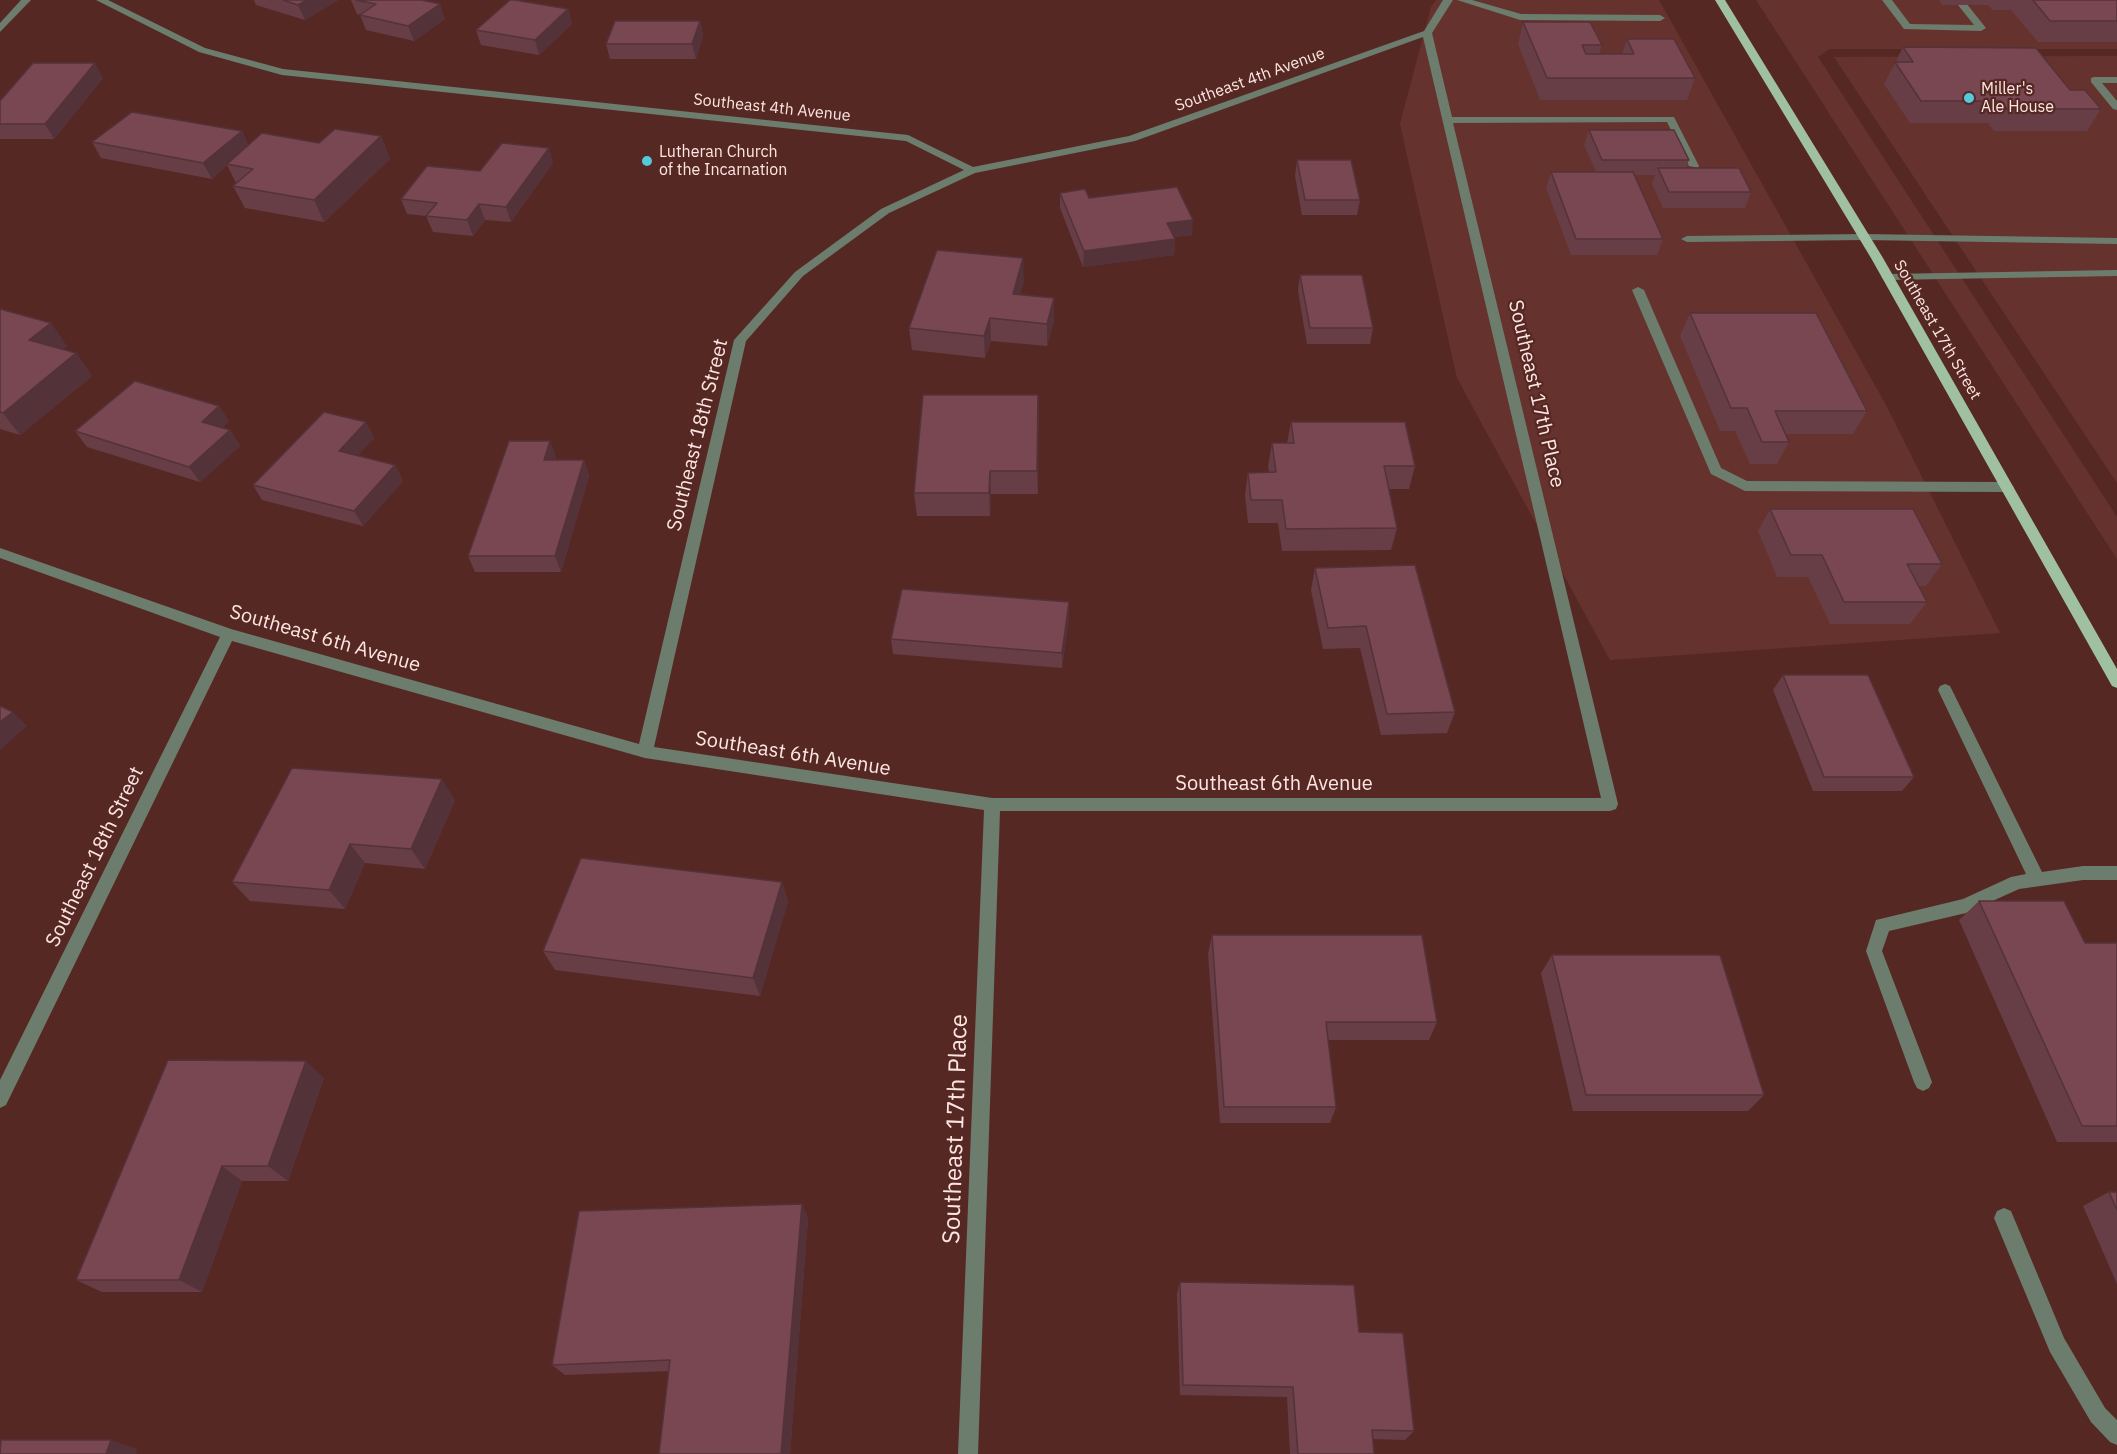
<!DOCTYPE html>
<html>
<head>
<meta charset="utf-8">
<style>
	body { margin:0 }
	canvas { display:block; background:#562824 }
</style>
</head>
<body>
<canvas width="2117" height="1454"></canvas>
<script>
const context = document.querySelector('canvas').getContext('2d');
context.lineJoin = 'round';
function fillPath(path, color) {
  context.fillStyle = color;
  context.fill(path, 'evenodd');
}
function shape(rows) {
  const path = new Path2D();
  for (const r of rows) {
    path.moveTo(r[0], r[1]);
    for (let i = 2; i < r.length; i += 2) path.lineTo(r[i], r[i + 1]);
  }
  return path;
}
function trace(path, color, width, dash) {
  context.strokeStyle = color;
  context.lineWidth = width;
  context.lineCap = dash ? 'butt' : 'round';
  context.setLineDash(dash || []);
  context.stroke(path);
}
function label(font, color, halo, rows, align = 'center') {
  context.font = font + ' "IBM Plex Sans",sans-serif';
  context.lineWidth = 4.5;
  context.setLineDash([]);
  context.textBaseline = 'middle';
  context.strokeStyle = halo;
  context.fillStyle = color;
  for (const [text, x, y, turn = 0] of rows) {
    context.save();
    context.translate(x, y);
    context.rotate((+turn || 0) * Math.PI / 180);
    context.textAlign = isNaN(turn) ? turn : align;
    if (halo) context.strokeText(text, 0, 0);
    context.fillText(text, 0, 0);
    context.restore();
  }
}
const built = shape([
	[1436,0,1659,0,1887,407,2000,633,1610,660,1457,378,1400,124,1431,7],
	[1756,0,2117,0,2117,49,1829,49,1818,57,2117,517,2117,559],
	[2117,56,2117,483,1834,57]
]);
const minor = shape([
	[21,0,31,0,0,32,0,23,21,0],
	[96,0,108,0,205,48,283,69,908,135,973,167,1129,136,1424,31,1443,0,1453,0,1432,33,1452,117,1674,117,1699,166,1698,168,1689,166,1667,122,1453,123,1618,804,1616,809,1610,811,1000,811,978,1454,958,1454,984,810,645,758,232,641,6,1105,0,1108,0,1080,220,637,0,558,0,548,231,629,639,744,734,340,795,272,881,209,964,170,906,141,282,75,199,52,96,0],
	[1423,37,1601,798,992,798,654,747,746,341,803,276,889,213,975,173,1135,141,1423,37],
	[1457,0,1472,0,1521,14,1660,15,1665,18,1660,21,1520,20,1457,0],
	[1882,0,1892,0,1910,24,1974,25,1958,5,1966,3,1986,28,1981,31,1904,29,1882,0],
	[2094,77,2117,77,2117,83,2102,83,2117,101,2117,110,2113,109,2091,82,2091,78,2094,77],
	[1864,234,2117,238,2117,244,1864,240,1687,242,1681,239,1687,236,1864,234],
	[2117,270,2117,276,1887,280,1881,277,1887,274,2117,270],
	[1638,287,1644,290,1721,468,1747,481,2007,482,2014,487,2007,492,1745,491,1711,474,1632,290,1638,287],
	[1945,684,1950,686,1952,690,2042,872,2083,866,2117,866,2117,880,2083,880,2019,889,1966,913,1889,931,1882,951,1932,1082,1929,1088,1923,1091,1917,1088,1914,1082,1866,951,1876,920,1963,899,2011,877,2026,874,1938,690,1940,686,1945,684],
	[2004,1208,2011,1211,2064,1338,2105,1408,2117,1420,2117,1445,2110,1442,2091,1422,2050,1352,1994,1218,1997,1211,2004,1208]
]);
const major = shape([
	[1715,0,1725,0,1883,258,2117,669,2117,688,2112,686,1871,258,1715,0]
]);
const wall = shape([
	[254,0,338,0,305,20,256,5],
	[351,0,422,0,445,19,414,41,366,30,360,15,361,15,357,14],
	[1939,0,2117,0,2117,42,2038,42,2011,10,1992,10,1988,5,1942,5],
	[568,9,572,24,539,55,481,45,476,30],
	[700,21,703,36,696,59,610,59,606,44],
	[1523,22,1602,45,1599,54,1622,54,1627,39,1695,78,1687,100,1540,100,1518,44],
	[1903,47,2070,90,2101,109,2087,131,1994,131,1988,123,1910,123,1884,84],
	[103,78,54,139,0,139,0,101],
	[1589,130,1689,160,1686,168,1751,192,1745,208,1663,208,1652,184,1655,175,1634,175,1663,239,1657,255,1571,255,1546,188,1551,172,1596,172,1584,145],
	[242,131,248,145,319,143,381,136,390,159,324,222,245,208,233,186,236,183,227,165,212,179,101,158,92,142],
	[1297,160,1360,200,1357,215,1302,215,1295,176],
	[553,163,511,222,485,220,473,236,433,232,426,216,407,214,401,199,480,171],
	[1060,193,1089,198,1192,235,1174,237,1175,239,1174,255,1083,267,1060,208],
	[1300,275,1373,328,1370,344,1307,344,1298,291],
	[1024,281,1020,294,1054,298,1054,321,1047,346,991,341,985,358,912,350,909,328],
	[0,309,67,346,62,349,76,353,92,376,20,435,0,429],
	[1690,313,1867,411,1853,434,1785,434,1789,442,1777,464,1750,464,1735,431,1720,431,1680,336],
	[1038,395,1038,494,991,494,990,516,917,516,914,493],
	[229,421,222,428,230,430,240,446,200,482,87,447,75,431],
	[366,422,374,438,357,456,395,465,403,481,363,526,262,500,253,485],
	[1291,422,1415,466,1409,489,1389,489,1397,528,1391,550,1282,551,1278,523,1248,523,1245,495,1248,473,1269,472,1268,466,1272,443,1287,443],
	[556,457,555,460,584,460,589,476,561,572,475,572,468,556],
	[1770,509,1942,564,1926,586,1918,586,1927,602,1910,624,1830,624,1808,577,1777,577,1758,531],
	[1315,568,1455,712,1447,733,1381,735,1360,648,1323,649,1311,590],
	[1069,617,1062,668,893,654,891,639],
	[1783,675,1914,777,1902,791,1813,791,1773,690],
	[455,800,425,869,365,863,345,909,250,901,232,882],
	[782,882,788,901,760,996,555,970,543,951],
	[1979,901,2085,943,2117,944,2117,1142,2057,1142,1959,920],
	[1212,935,1437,1022,1429,1040,1328,1040,1336,1107,1330,1123,1220,1123,1208,954],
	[1552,955,1764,1095,1748,1111,1573,1111,1541,973],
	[324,1078,288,1181,242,1181,202,1292,102,1292,76,1280],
	[2109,1192,2117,1192,2117,1284,2083,1206],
	[808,1218,790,1454,659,1454,669,1371,565,1375,552,1365],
	[1180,1282,1359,1332,1414,1431,1405,1440,1373,1439,1374,1454,1290,1454,1287,1397,1180,1395,1177,1294]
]);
const shadedWall = shape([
	[307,0,338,0,305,20,298,5],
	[440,4,445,19,414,41,408,26],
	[568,9,572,24,539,55,535,40],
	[700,21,703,36,696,59,692,44],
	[95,63,103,78,54,139,45,124],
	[242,131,249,147,227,164,227,165,212,179,203,163],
	[381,136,390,159,324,222,314,200],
	[549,148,553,163,511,222,506,207],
	[479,204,485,220,473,236,467,220],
	[1193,220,1192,235,1166,238,1167,223],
	[1175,239,1174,255,1083,267,1084,251],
	[1023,258,1024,281,1014,316,1013,294],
	[1054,298,1054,321,1047,346,1047,324],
	[990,318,991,341,985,358,984,336],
	[51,323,67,346,45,363,29,340],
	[76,353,92,376,20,435,3,413],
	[1038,395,1039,417,1038,494,1037,471],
	[219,406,229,421,212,437,202,422],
	[366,422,374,438,347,467,339,451],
	[230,430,240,446,200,482,189,467],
	[550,441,556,457,550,476,544,460],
	[584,460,589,476,561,572,555,556],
	[395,465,403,481,363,526,354,511],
	[990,471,991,494,990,516,989,493],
	[1069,602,1069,617,1062,668,1062,653],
	[13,712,27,726,0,750,0,722],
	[442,779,455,800,425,869,411,849],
	[350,844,365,863,345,909,329,890],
	[782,882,788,901,760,996,753,978],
	[306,1061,324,1078,288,1181,268,1166],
	[222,1166,242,1181,202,1292,179,1280],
	[802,1204,808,1218,790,1454,781,1454],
	[111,1440,137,1449,136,1454,106,1454]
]);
const building = shape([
	[283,0,307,0,298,5,283,0],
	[356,0,422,0,440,4,408,26,360,15,376,4,356,0],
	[510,0,515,0,568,9,535,40,476,30,510,0],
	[2033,0,2117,0,2117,21,2050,21,2033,0],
	[615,21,700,21,692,44,606,44,615,21],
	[1523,22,1590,22,1602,45,1582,45,1586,54,1634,54,1627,39,1674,39,1695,78,1547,78,1523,22],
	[1903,47,2036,48,2070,90,2085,90,2101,109,2007,109,2001,101,1921,101,1895,62,1913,62,1903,47],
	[33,63,95,63,45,124,0,124,0,101,33,63],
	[132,112,242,131,203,163,92,142,132,112],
	[335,129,381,136,314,200,233,186,253,169,227,164,262,133,319,143,335,129],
	[1589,130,1674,130,1689,160,1602,160,1589,130],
	[502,143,549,148,506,207,479,204,467,220,426,216,437,203,401,199,427,166,480,171,502,143],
	[1297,160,1351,160,1360,200,1305,200,1297,160],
	[1658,168,1739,168,1751,192,1669,192,1658,168],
	[1551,172,1633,172,1663,239,1576,239,1551,172],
	[1177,187,1193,220,1167,223,1175,239,1084,251,1060,193,1085,189,1089,198,1177,187],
	[937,250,1023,258,1013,294,1054,298,1047,324,990,318,984,336,909,328,937,250],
	[1300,275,1362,275,1373,328,1310,328,1300,275],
	[0,309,51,323,29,340,76,353,3,413,0,412,0,309],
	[1690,313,1816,313,1867,411,1775,411,1789,442,1762,442,1747,408,1731,408,1690,313],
	[135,381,219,406,202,422,230,430,189,467,75,431,135,381],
	[923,395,1038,395,1037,471,990,471,989,493,914,493,923,395],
	[324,412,366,422,339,451,395,465,354,511,253,485,324,412],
	[1291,422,1405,422,1415,466,1384,466,1397,528,1286,529,1282,500,1251,500,1248,473,1276,472,1272,443,1294,443,1291,422],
	[509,441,550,441,544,460,584,460,555,556,468,556,509,441],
	[1770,509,1913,509,1942,564,1907,564,1927,602,1844,602,1822,555,1791,555,1770,509],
	[1415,565,1455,712,1387,714,1366,626,1328,628,1315,568,1415,565],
	[902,589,1069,602,1062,653,891,639,902,589],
	[1783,675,1868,675,1914,777,1824,777,1783,675],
	[0,706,13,712,0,722,0,706],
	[292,768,442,779,411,849,350,844,329,890,232,882,292,768],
	[581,858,782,882,753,978,543,951,581,858],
	[1979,901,2064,901,2085,943,2117,943,2117,1126,2082,1126,1979,901],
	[1212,935,1422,935,1437,1022,1326,1022,1336,1107,1224,1107,1212,935],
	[1552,955,1720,955,1764,1095,1586,1095,1552,955],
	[168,1060,306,1061,268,1166,222,1166,179,1280,76,1280,168,1060],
	[2109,1192,2117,1192,2117,1210,2109,1192],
	[802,1204,781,1454,659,1454,670,1360,552,1365,579,1211,802,1204],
	[1180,1282,1354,1285,1359,1332,1403,1333,1414,1431,1372,1430,1374,1454,1298,1454,1293,1387,1183,1385,1180,1282],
	[1,1440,111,1440,106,1454,0,1454,1,1440]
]);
const markers = [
	[1969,98,6,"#53cbda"],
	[647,161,6,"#53cbda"]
];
const farStreetnames = [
	["Southeast 4th Avenue",1250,80,-20],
	["Southeast 4th Avenue",772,108,6],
	["Southeast 17th Street",1937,330,60]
];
const farPoinames = [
	["Miller's",1981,89],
	["Ale House",1981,107],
	["Lutheran Church",659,152],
	["of the Incarnation",659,170]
];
const streetNames = [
	["Southeast 17th Place",1536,394,77],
	["Southeast 18th Street",698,435,-76],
	["Southeast 6th Avenue",325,639,16],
	["Southeast 6th Avenue",793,754,9],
	["Southeast 6th Avenue",1274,784],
	["Southeast 18th Street",95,857,-64]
];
const nearStreetnames = [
	["Southeast 17th Place",956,1129,-88]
];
fillPath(built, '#66322d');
fillPath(minor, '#6c7d6d');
fillPath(major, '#9fc1a1');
fillPath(wall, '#673d46');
fillPath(shadedWall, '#543239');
fillPath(building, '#784751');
trace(building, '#543239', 1.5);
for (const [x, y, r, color] of markers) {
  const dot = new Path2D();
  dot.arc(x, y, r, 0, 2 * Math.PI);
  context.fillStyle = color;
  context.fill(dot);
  trace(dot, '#562824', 2);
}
label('16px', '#fde5e1', '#562824', farStreetnames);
label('16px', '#fde5e1', '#562824', farPoinames, 'left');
label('20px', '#fde5e1', '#562824', streetNames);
label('24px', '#fde5e1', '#562824', nearStreetnames);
</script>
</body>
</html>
